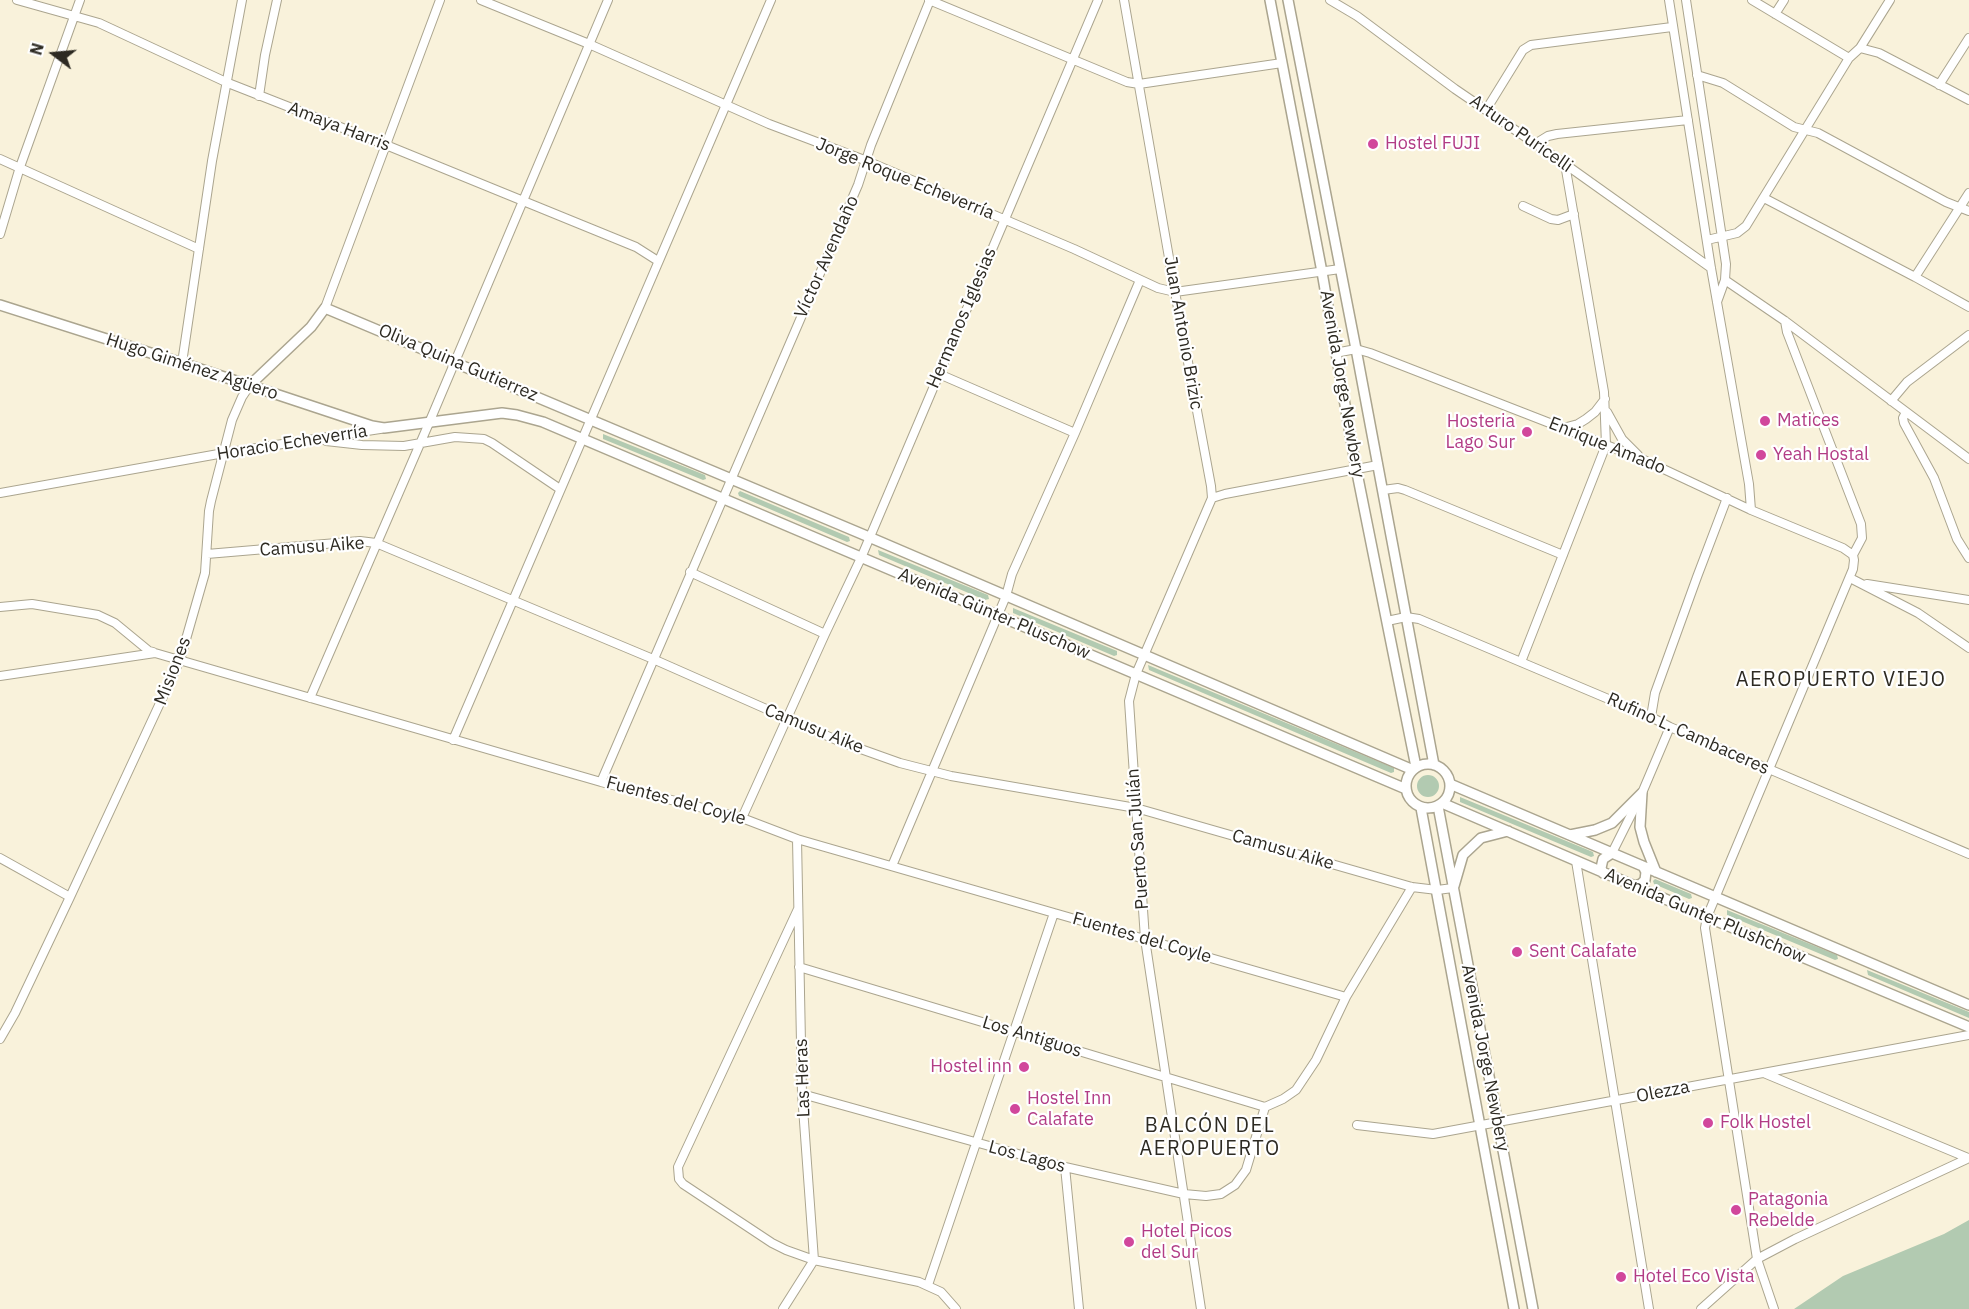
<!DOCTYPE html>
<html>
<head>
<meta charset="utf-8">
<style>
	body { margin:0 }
	#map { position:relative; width:1969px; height:1309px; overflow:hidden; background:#f9f2db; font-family:"IBM Plex Sans",sans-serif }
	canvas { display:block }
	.north { position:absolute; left:24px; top:24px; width:60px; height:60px; -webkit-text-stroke:4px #fff; paint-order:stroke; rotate:286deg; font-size:16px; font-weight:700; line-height:24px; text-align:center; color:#2d2a22 }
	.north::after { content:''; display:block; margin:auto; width:21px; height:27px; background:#2d2a22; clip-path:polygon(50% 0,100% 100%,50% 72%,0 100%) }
</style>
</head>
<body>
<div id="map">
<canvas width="1969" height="1309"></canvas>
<div class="north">N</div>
</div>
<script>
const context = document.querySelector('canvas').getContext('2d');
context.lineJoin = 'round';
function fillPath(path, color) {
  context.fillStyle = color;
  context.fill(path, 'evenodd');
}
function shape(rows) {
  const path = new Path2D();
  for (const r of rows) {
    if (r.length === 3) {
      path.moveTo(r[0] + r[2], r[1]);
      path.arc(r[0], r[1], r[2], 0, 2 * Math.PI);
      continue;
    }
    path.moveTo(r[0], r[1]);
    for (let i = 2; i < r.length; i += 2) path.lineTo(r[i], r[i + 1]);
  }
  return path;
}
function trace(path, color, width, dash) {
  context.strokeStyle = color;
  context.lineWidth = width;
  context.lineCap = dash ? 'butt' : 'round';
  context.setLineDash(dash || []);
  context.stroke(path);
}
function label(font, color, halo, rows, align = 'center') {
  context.font = font + ' "IBM Plex Sans",sans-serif';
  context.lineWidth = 4.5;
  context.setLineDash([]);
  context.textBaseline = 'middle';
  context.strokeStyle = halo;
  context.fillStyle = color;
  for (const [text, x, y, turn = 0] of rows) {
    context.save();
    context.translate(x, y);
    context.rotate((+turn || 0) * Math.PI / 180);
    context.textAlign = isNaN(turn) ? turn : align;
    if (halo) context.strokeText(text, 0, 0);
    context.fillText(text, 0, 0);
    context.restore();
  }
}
const green = shape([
	[603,434,705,475,706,479,703,480,603,439],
	[740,491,849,537,850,541,847,542,739,496,738,493],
	[878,550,988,595,989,599,985,600,879,555],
	[1013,608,1117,651,1117,655,1114,656,1013,613],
	[1148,665,1394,768,1394,772,1391,773,1149,670],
	[1428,786,11],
	[1460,797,1593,852,1594,856,1591,857,1460,802],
	[1655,879,1691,894,1692,898,1689,899,1654,884,1653,881],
	[1727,910,1837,955,1838,959,1835,960,1727,915],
	[1867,970,1969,1012,1969,1018,1868,975],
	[1969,1220,1969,1309,1794,1309,1843,1276,1944,1234]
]);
const minor = shape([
	[17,0,99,23,228,83,386,145,636,247,658,261],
	[481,0,589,44,769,124,867,161,1074,249,1158,288,1175,292,1340,269],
	[929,0,1127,82,1139,84,1282,63],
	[1124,0,1175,292,1211,486,1212,498,1136,674,1129,701,1145,939,1201,1309],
	[1330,0,1357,16,1455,89,1565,164,1711,268],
	[1669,0,1711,268,1749,484,1751,510],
	[1686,0,1726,264,1725,280,1717,302],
	[1752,0,1849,58],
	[1775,14,1784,0],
	[1860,48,1879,53,1969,100],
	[1697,75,1723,83,1794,127,1818,133,1946,202,1969,211],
	[1939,85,1969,38],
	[259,96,265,55,277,0],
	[1486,110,1523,50,1531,45,1672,27],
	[1535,144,1548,136,1557,134,1688,120],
	[0,159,199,249],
	[1764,198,1915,277,1969,307],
	[1523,206,1551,219,1558,220,1574,214],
	[0,234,20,167,80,0],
	[1707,240,1737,233,1746,226,1849,58,1860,48,1890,0],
	[1915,277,1969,193],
	[1725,280,1785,321,1969,459],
	[325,308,440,0],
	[1785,321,1787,332,1861,524,1862,538,1853,555],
	[1335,353,1356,349,1370,353,1642,459,1751,510,1843,548,1853,555],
	[182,363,212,161,242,0],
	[939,374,1075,433],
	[1891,401,1907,382,1969,335],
	[1607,412,1622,439,1638,455],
	[1906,412,1903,418,1904,423,1934,478,1957,539,1969,558],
	[1563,428,1578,424,1586,419,1595,412,1605,399],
	[326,441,362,445,404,446,455,437,484,439,492,443,560,489],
	[1383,490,1398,488,1405,490,1563,555],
	[0,493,224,453,380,429],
	[1212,498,1225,494,1378,465],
	[207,554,360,541,376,543,653,659,841,742,900,763,951,776,1136,808,1412,887,1437,890,1453,888],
	[690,572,825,634],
	[1850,578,1918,613,1969,648],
	[1867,584,1969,600],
	[0,607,32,604,98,615,115,623,149,651,153,652],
	[1387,621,1406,617,1419,619,1651,717,1670,727,1969,854],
	[1521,662,1606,445,1604,392,1565,164],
	[0,676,155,653,601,782,742,818,797,839,1346,997],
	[310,698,429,423,608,0],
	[1651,717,1655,693,1697,577,1727,498],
	[453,740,771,0],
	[601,782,858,185,871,145,930,0],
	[742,818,825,634,861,558,1098,0],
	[1612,853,1642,793,1670,727],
	[0,858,70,897],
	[1576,861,1649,1309],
	[892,866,1006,596,1012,574,1075,433,1140,280],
	[798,909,678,1167,679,1179,683,1184,772,1243,786,1250,814,1260,919,1282,941,1292,956,1309],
	[799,967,1265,1107],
	[0,1039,15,1013,70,897,180,660,205,573,209,511,211,501,232,420,242,397,250,385],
	[1766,1074,1968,1158],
	[802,1094,1065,1167,1184,1194,1206,1196,1221,1194,1235,1185,1246,1170,1265,1107,1283,1099,1296,1090,1316,1060,1346,997,1412,887],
	[1357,1125,1433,1134,1969,1035],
	[1065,1167,1079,1309],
	[928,1285,1054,913],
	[783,1309,814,1260,802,1094,797,839],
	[1701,1309,1757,1259,1795,1239,1969,1158],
	[1774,1309,1757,1259,1705,928,1707,917,1853,569,1854,560,1853,555]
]);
const tertiary = shape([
	[1270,0,1322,272,1356,468,1416,767],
	[1288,0,1356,349,1434,765],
	[0,305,182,363,372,426,384,428,502,413,517,415,543,422,1406,789],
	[250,385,311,327,325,308,869,537,1413,770],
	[1428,786,22],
	[1450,784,1969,1005],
	[1442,803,1707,917,1969,1027],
	[1438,806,1533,1309],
	[1421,808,1514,1309],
	[1570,835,1595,830,1612,823,1642,793,1640,827,1644,842,1656,872],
	[1603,873,1601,868,1603,859,1612,853],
	[1454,886,1463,855,1481,838,1508,831],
	[1634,886,1641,884,1645,880,1646,872,1643,866]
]);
const markers = [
	[1373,144,6,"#d1479c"],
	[1765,421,6,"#d1479c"],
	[1527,432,6,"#d1479c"],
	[1761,455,6,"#d1479c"],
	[1517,952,6,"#d1479c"],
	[1024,1067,6,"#d1479c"],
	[1015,1109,6,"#d1479c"],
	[1708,1123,6,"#d1479c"],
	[1736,1210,6,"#d1479c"],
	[1129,1242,6,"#d1479c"],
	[1621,1277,6,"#d1479c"]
];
const streetNames = [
	["Amaya Harris",339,127,21],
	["Arturo Puricelli",1521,134,35],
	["Jorge Roque Echeverría",905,179,22],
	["Víctor Avendaño",827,257,-66],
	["Hermanos Iglesias",962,318,-67],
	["Juan Antonio Brizic",1183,333,80],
	["Oliva Quina Gutierrez",458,363,23],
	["Hugo Giménez Agüero",192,367,18],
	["Avenida Jorge Newbery",1342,384,80],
	["Horacio Echeverría",292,443,-9],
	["Enrique Amado",1607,446,22],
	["Camusu Aike",312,547,-4],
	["Avenida Günter Pluschow",994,614,23],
	["Misiones",173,671,-69],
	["Camusu Aike",814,729,22],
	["Rufino L. Cambaceres",1688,734,24],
	["Fuentes del Coyle",676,801,15],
	["Puerto San Julián",1138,839,-94],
	["Camusu Aike",1283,850,16],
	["Avenida Gunter Plushchow",1705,916,23],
	["Fuentes del Coyle",1142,938,16],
	["Los Antiguos",1032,1037,17],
	["Avenida Jorge Newbery",1485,1058,79],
	["Las Heras",803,1078,-92],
	["Olezza",1663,1092,-11],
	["Los Lagos",1027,1157,15]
];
const hotelNames = [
	["Hostel FUJI",1385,144],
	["Matices",1777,421],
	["Hosteria",1515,422,"right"],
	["Lago Sur",1515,443,"right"],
	["Yeah Hostal",1773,455],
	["Sent Calafate",1529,952],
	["Hostel inn",1012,1067,"right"],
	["Hostel Inn",1027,1099],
	["Calafate",1027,1120],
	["Folk Hostel",1720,1123],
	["Patagonia",1748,1200],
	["Rebelde",1748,1221],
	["Hotel Picos",1141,1232],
	["del Sur",1141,1253],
	["Hotel Eco Vista",1633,1277]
];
const neighbourhoodNames = [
	["AEROPUERTO VIEJO",1841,680],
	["BALCÓN DEL",1210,1126],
	["AEROPUERTO",1210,1149]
];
fillPath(green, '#b2cab1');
trace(minor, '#aba58f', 10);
trace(tertiary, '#aba58f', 12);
trace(minor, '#fff', 8);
trace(tertiary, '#fff', 9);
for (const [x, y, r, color] of markers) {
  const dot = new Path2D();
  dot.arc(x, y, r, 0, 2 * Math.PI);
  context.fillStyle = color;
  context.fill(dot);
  trace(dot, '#fff', 2);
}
label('18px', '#2d2a22', '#fff', streetNames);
label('18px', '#b23c85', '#fff', hotelNames, 'left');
context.letterSpacing = '1.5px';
label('20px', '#2d2a22', '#fff', neighbourhoodNames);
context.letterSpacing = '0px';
</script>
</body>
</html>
